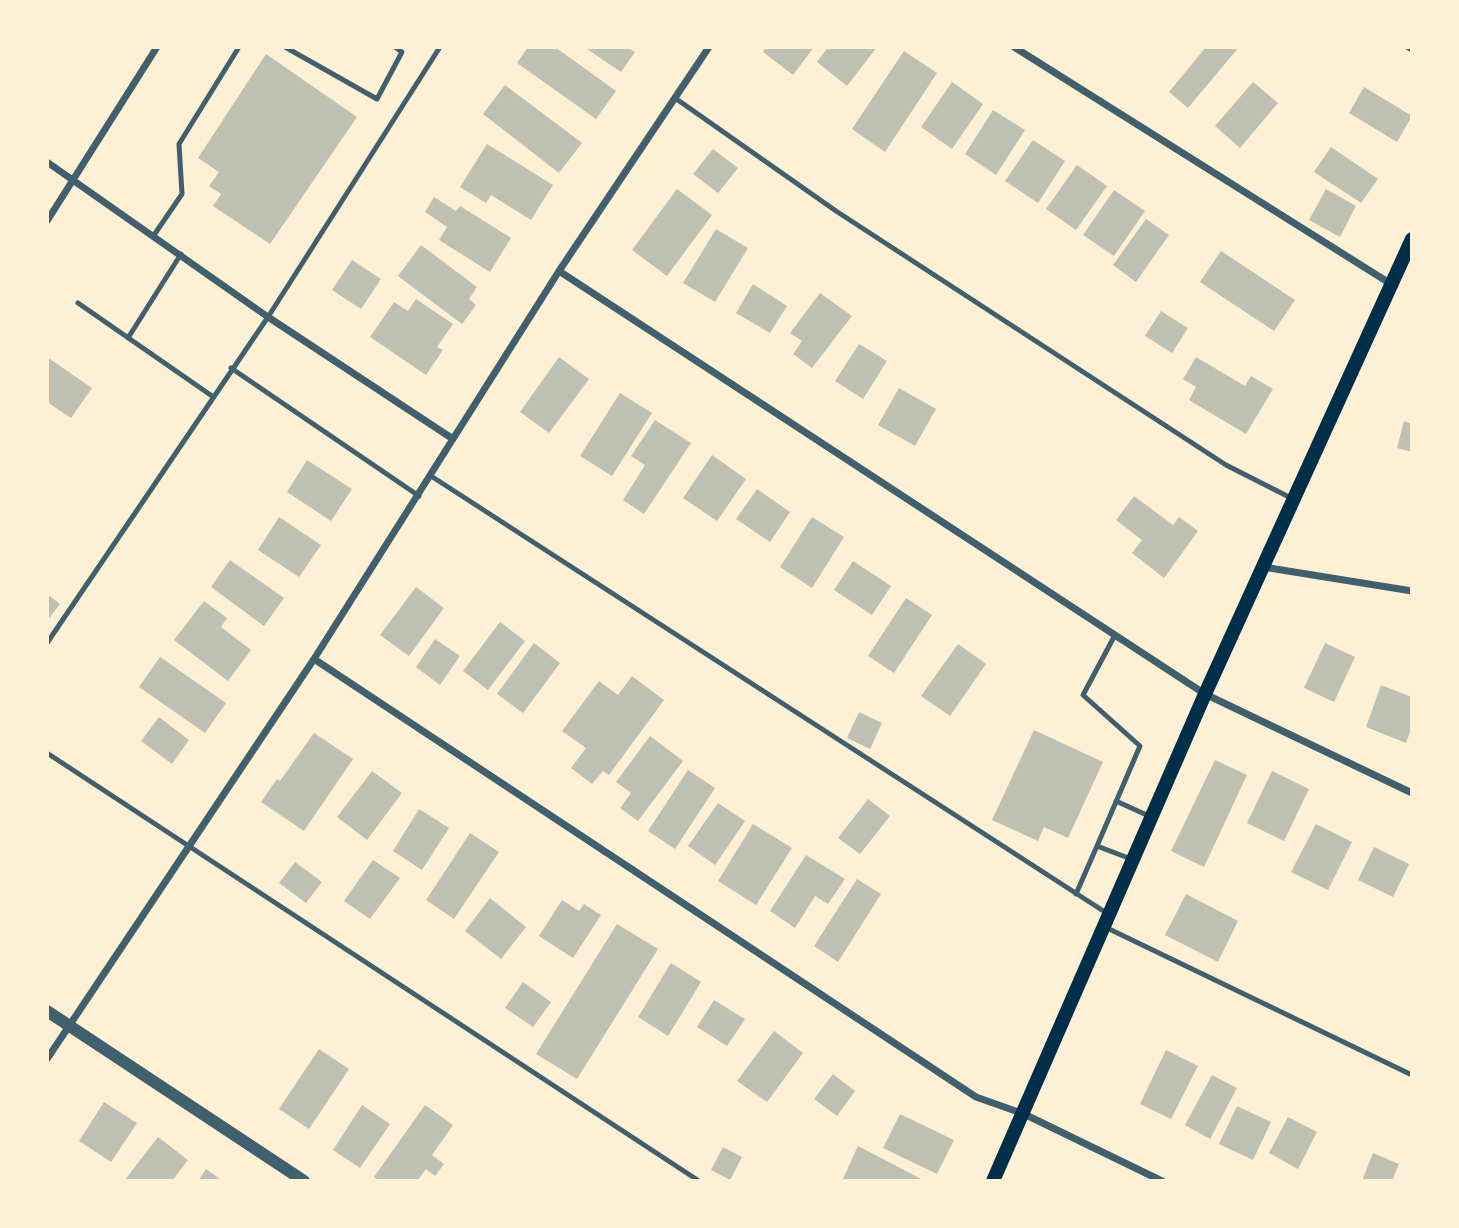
<!DOCTYPE html>
<html>
<head>
<meta charset="utf-8">
<style>
	body { margin:0 }
	#map { position:relative; width:1459px; height:1228px; overflow:hidden; background:#fdf0d5; font-family:"Space Grotesk",sans-serif }
	canvas { display:block }
	.frame { position:absolute; inset:0; border:49px solid #fdf0d5; pointer-events:none }
</style>
</head>
<body>
<div id="map">
<canvas width="1459" height="1228"></canvas>
<div class="frame"></div>
</div>
<script>
const context = document.querySelector('canvas').getContext('2d');
context.lineJoin = 'round';
function fillPath(path, color) {
  context.fillStyle = color;
  context.fill(path, 'evenodd');
}
function shape(rows) {
  const path = new Path2D();
  for (const r of rows) {
    path.moveTo(r[0], r[1]);
    for (let i = 2; i < r.length; i += 2) path.lineTo(r[i], r[i + 1]);
  }
  return path;
}
function trace(path, color, width, dash) {
  context.strokeStyle = color;
  context.lineWidth = width;
  context.lineCap = dash ? 'butt' : 'round';
  context.setLineDash(dash || []);
  context.stroke(path);
}
const building = shape([
	[528,47,555,47,616,91,596,119,517,63],
	[584,47,627,47,635,52,621,72],
	[766,47,814,47,793,75,763,52],
	[828,47,877,47,847,86,817,62],
	[1206,47,1239,47,1188,108,1169,92],
	[904,51,937,73,885,152,852,129],
	[266,54,357,117,270,244,213,206,221,194,209,186,219,172,198,158],
	[952,82,983,104,952,149,921,127],
	[1253,82,1278,103,1240,148,1215,126],
	[505,85,582,143,559,173,483,114],
	[1364,87,1412,116,1397,142,1349,113],
	[993,110,1025,130,996,175,965,154],
	[1033,140,1065,161,1038,203,1005,181],
	[487,144,553,185,531,220,491,195,486,203,460,187],
	[1331,147,1378,179,1361,203,1314,172],
	[713,149,738,168,718,193,693,174],
	[1077,165,1107,186,1076,230,1046,209],
	[677,189,712,215,667,276,632,250],
	[1326,189,1356,206,1340,237,1309,220],
	[1114,190,1145,211,1114,256,1083,235],
	[434,197,456,211,460,206,511,238,490,272,439,240,447,227,425,212],
	[1146,219,1169,235,1136,282,1113,265],
	[716,229,748,248,715,302,683,283],
	[421,245,477,287,469,299,476,305,462,324,398,276],
	[1221,251,1295,300,1274,331,1200,282],
	[352,260,381,279,361,309,332,290],
	[753,284,787,306,770,333,736,313],
	[820,293,852,316,812,368,793,354,802,341,790,333],
	[416,299,453,324,437,347,443,350,426,375,370,337,394,302,408,311],
	[1161,311,1188,328,1172,353,1145,336],
	[859,344,887,361,863,399,835,381],
	[47,357,92,388,71,418,47,402],
	[559,357,589,379,549,433,520,412],
	[1196,357,1245,386,1251,376,1273,389,1246,434,1189,400,1196,387,1183,379],
	[899,388,936,409,915,446,878,425],
	[620,393,652,413,612,476,580,456],
	[655,420,691,443,644,514,623,500,645,465,631,456],
	[1404,421,1412,424,1412,452,1397,448],
	[712,455,746,479,717,521,683,498],
	[307,460,352,489,331,521,287,492],
	[757,489,790,512,770,542,736,519],
	[1134,496,1173,525,1179,517,1198,531,1164,578,1132,553,1142,540,1116,520],
	[279,517,321,545,299,577,258,550],
	[812,517,844,537,812,588,780,567],
	[230,560,284,598,264,626,211,587],
	[853,561,891,586,872,615,834,590],
	[416,587,444,608,409,656,380,635],
	[47,594,60,604,47,621],
	[906,598,932,615,894,673,868,656],
	[204,601,227,618,221,627,251,650,228,681,174,640],
	[500,622,525,641,488,690,463,671],
	[435,639,460,656,440,685,416,667],
	[534,643,560,663,523,713,497,694],
	[1325,643,1355,657,1334,702,1304,688],
	[958,644,986,664,950,716,921,696],
	[160,657,226,703,205,733,139,687],
	[632,676,664,700,609,775,603,771,592,784,571,768,586,748,562,731,599,681,618,695],
	[1381,685,1412,697,1412,727,1406,743,1366,727],
	[859,712,882,723,870,749,847,738],
	[159,717,189,740,172,764,141,741],
	[1034,730,1103,762,1068,838,1044,827,1038,841,992,820],
	[314,733,353,759,304,831,261,802,277,779,280,781],
	[650,736,683,761,638,821,620,808,631,793,616,782],
	[1215,760,1247,775,1204,867,1171,851],
	[688,770,715,788,675,849,648,831],
	[372,771,402,793,367,840,337,817],
	[1272,771,1309,789,1284,841,1247,823],
	[868,799,890,816,860,854,838,838],
	[718,803,745,821,715,865,688,846],
	[419,809,449,828,422,870,393,851],
	[753,824,792,848,756,905,718,881],
	[1316,824,1352,842,1328,890,1291,872],
	[470,833,499,852,454,919,426,900],
	[1374,847,1409,864,1393,897,1358,880],
	[806,855,845,879,828,904,815,896,795,928,770,911],
	[373,860,400,878,370,919,344,901],
	[295,862,322,882,306,903,279,883],
	[857,879,881,894,838,962,814,946],
	[1186,894,1238,921,1218,962,1165,935],
	[490,898,526,927,501,959,465,931],
	[562,900,579,911,584,904,601,915,573,958,539,936],
	[617,924,658,949,577,1079,536,1054],
	[671,963,701,982,668,1036,638,1017],
	[523,982,551,1002,533,1027,505,1008],
	[714,1000,745,1019,727,1046,697,1027],
	[774,1031,803,1053,767,1102,737,1081],
	[319,1049,349,1069,309,1129,279,1109],
	[1166,1050,1198,1066,1171,1119,1140,1104],
	[833,1074,855,1091,837,1116,814,1099],
	[1212,1075,1237,1088,1210,1139,1185,1125],
	[104,1102,137,1123,111,1162,79,1141],
	[362,1105,390,1124,360,1168,333,1150],
	[425,1105,453,1125,432,1155,444,1164,435,1176,426,1169,417,1181,379,1181,374,1177],
	[1237,1106,1271,1122,1253,1160,1219,1144],
	[900,1114,954,1140,937,1174,883,1148],
	[1288,1117,1317,1132,1298,1169,1269,1153],
	[158,1137,188,1160,172,1181,124,1181],
	[858,1146,925,1181,842,1181],
	[723,1147,742,1157,730,1180,711,1170],
	[1373,1153,1399,1164,1392,1181,1362,1181],
	[206,1169,223,1181,198,1181]
]);
const service = shape([
	[285,47,377,99,402,52,395,47],
	[1407,47,1412,50],
	[675,98,836,211,1226,465,1291,498],
	[154,235,182,194,179,144,239,47],
	[78,303,212,396],
	[128,338,181,254],
	[231,368,419,496],
	[431,476,1108,914],
	[1115,635,1083,695,1140,746,1097,846,1131,859],
	[47,643,268,317,440,47],
	[47,753,699,1181],
	[1116,801,1151,817],
	[1076,894,1097,846],
	[1105,927,1412,1075]
]);
const minor = shape([
	[1014,47,1391,284],
	[47,162,268,317,453,439],
	[47,221,157,47],
	[559,271,1205,694,1412,793],
	[1263,567,1412,591],
	[314,659,976,1097,1024,1114,1162,1181],
	[47,1059,314,659,559,271,709,47]
]);
const tertiary = shape([
	[47,1011,304,1181]
]);
const secondary = shape([
	[993,1181,1205,694,1412,239]
]);
fillPath(building, '#bec0b2');
trace(service, '#3f606c', 5);
trace(minor, '#3f606c', 7);
trace(tertiary, '#3f606c', 12);
trace(secondary, '#003049', 14);
</script>
</body>
</html>
